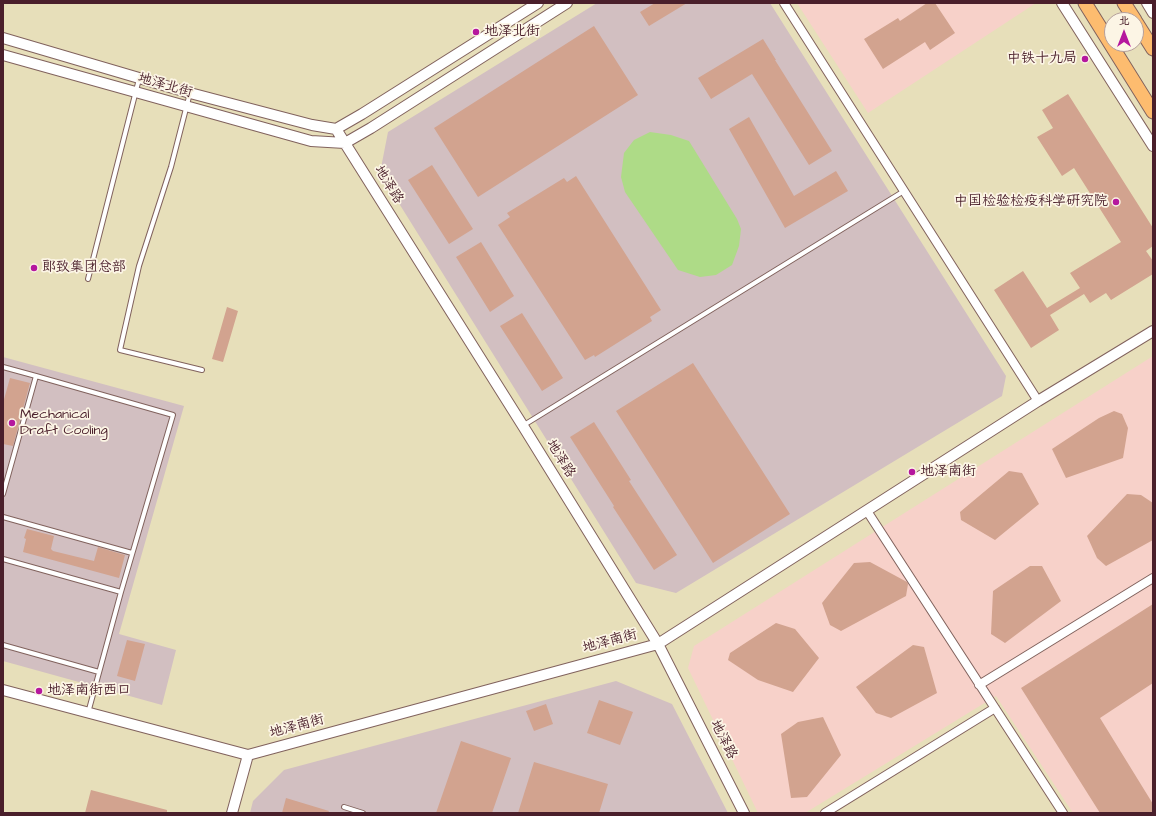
<!DOCTYPE html>
<html>
<head>
<meta charset="utf-8">
<style>
	body { margin:0 }
	#map { position:relative; width:1156px; height:816px; overflow:hidden; background:#e7dfba; font-family:"Architects Daughter","LXGW WenKai TC",sans-serif }
	canvas { display:block }
	.frame { position:absolute; inset:0; border:4px solid #4a1f2b; pointer-events:none }
	.north { position:absolute; left:1104px; top:12px; width:40px; height:40px; box-sizing:border-box; background:#fcf5e5; border:1px solid #b59f9b; border-radius:50%; rotate:0deg; font-size:11px; font-weight:700; line-height:16px; text-align:center; color:#4a1f2b }
	.north::after { content:''; display:block; margin:auto; width:14px; height:18px; background:#b5179e; clip-path:polygon(50% 0,100% 100%,50% 72%,0 100%) }
</style>
</head>
<body>
<div id="map">
<canvas width="1156" height="816"></canvas>
<div class="frame"></div>
<div class="north">北</div>
</div>
<script>
const context = document.querySelector('canvas').getContext('2d');
context.lineJoin = 'round';
function fillPath(path, color) {
  context.fillStyle = color;
  context.fill(path, 'evenodd');
}
function shape(rows) {
  const path = new Path2D();
  for (const r of rows) {
    path.moveTo(r[0], r[1]);
    for (let i = 2; i < r.length; i += 2) path.lineTo(r[i], r[i + 1]);
  }
  return path;
}
function trace(path, color, width, dash) {
  context.strokeStyle = color;
  context.lineWidth = width;
  context.lineCap = dash ? 'butt' : 'round';
  context.setLineDash(dash || []);
  context.stroke(path);
}
function label(font, color, halo, rows, align = 'center') {
  context.font = font + ' "Architects Daughter","LXGW WenKai TC",sans-serif';
  context.lineWidth = 3.5;
  context.setLineDash([]);
  context.textBaseline = 'middle';
  context.strokeStyle = halo;
  context.fillStyle = color;
  for (const [text, x, y, turn = 0] of rows) {
    context.save();
    context.translate(x, y);
    context.rotate((+turn || 0) * Math.PI / 180);
    context.textAlign = isNaN(turn) ? turn : align;
    if (halo) context.strokeText(text, 0, 0);
    context.fillText(text, 0, 0);
    context.restore();
  }
}
const built = shape([
	[797,3,1036,3,868,113],
	[1153,356,1153,813,1073,813,996,696,805,813,758,813,688,668,694,646]
]);
const industrial = shape([
	[597,3,770,3,1006,376,1002,396,676,593,636,583,380,173,388,132],
	[3,357,184,406,119,634,176,650,162,705,3,661],
	[616,681,672,704,728,813,250,813,253,801,284,770]
]);
const green = shape([
	[650,132,671,135,689,141,737,219,741,229,739,246,732,265,716,275,700,277,678,270,625,192,621,177,624,153,634,140]
]);
const building = shape([
	[655,3,687,3,649,26,640,12],
	[927,3,935,3,955,33,930,50,925,42,883,69,864,39,898,18,900,21],
	[594,26,638,95,478,197,434,128],
	[763,39,776,60,775,60,832,151,809,165,752,74,711,99,698,78],
	[1068,94,1153,228,1153,246,1146,251,1153,261,1153,274,1111,300,1106,293,1090,303,1084,294,1050,315,1059,330,1031,348,994,290,1023,271,1047,308,1080,288,1070,273,1121,242,1074,168,1062,176,1037,137,1053,128,1042,110],
	[749,117,794,196,836,171,848,191,785,228,729,129],
	[432,165,473,229,449,244,408,180],
	[576,176,661,310,650,317,652,321,595,357,594,355,585,360,498,225,510,217,507,213,564,178,567,182],
	[481,242,514,296,490,312,456,257],
	[227,307,238,311,223,362,212,359],
	[522,313,563,378,542,391,500,326],
	[693,363,790,514,713,563,616,411],
	[10,378,30,383,13,446,3,444,3,403],
	[1114,411,1122,414,1128,428,1123,458,1066,478,1052,449,1099,418],
	[594,422,631,480,629,481,677,555,654,570,613,507,614,506,570,437],
	[1009,471,1022,473,1039,504,995,540,961,520,960,512],
	[1127,494,1141,495,1153,503,1153,540,1106,566,1097,558,1087,536],
	[27,529,54,536,51,549,53,551,94,561,98,547,125,555,119,578,23,552,26,539,24,538],
	[870,562,907,582,908,584,906,596,841,631,830,625,822,603,854,563],
	[1030,566,1042,566,1061,601,1005,643,991,634,993,591],
	[1153,604,1153,683,1100,718,1153,804,1153,813,1100,813,1021,688],
	[776,623,795,629,819,658,793,692,758,680,728,660,730,653],
	[127,640,145,644,135,681,117,676],
	[913,645,924,647,937,693,891,718,876,713,856,687],
	[599,700,633,712,620,745,587,733],
	[546,704,553,724,534,731,526,711],
	[823,717,841,755,807,797,791,798,781,734,798,722],
	[461,741,511,758,492,813,436,813],
	[534,762,608,784,599,813,518,813],
	[91,790,167,810,167,813,85,813],
	[286,798,329,811,328,813,282,813]
]);
const service = shape([
	[190,93,171,167,139,266,120,350,202,370],
	[88,279,139,79],
	[3,367,36,376],
	[524,425,904,191],
	[3,494,36,376,173,415,121,592],
	[3,517,132,553],
	[3,559,121,592,88,713],
	[3,645,99,672],
	[344,807,363,813]
]);
const minor = shape([
	[784,3,1038,401],
	[867,511,1063,813],
	[979,685,1153,578],
	[825,813,995,708]
]);
const tertiary = shape([
	[1062,3,1153,146],
	[1147,3,1153,13],
	[3,38,190,93,312,125,336,129,362,114,538,3],
	[3,55,311,141,345,143,371,128,567,3],
	[336,129,523,426,658,644,744,813],
	[3,690,248,755,658,644,1038,401,1153,331],
	[232,813,248,755]
]);
const primary = shape([
	[1085,3,1153,112],
	[1124,3,1135,20],
	[1136,22,1153,49]
]);
const markers = [
	[476,32,4,"#b5179e"],
	[1085,59,4,"#b5179e"],
	[1116,202,4,"#b5179e"],
	[34,268,4,"#b5179e"],
	[12,423,4,"#b5179e"],
	[912,472,4,"#b5179e"],
	[39,691,4,"#b5179e"]
];
const poiNames = [
	["地泽北街",484,32],
	["中铁十九局",1077,59,"right"],
	["中国检验检疫科学研究院",1108,202,"right"],
	["郎致集团总部",42,268],
	["Mechanical",20,415],
	["Draft Cooling",20,431],
	["地泽南街",920,472],
	["地泽南街西口",47,691]
];
const streetNames = [
	["地泽北街",165,86,16],
	["地泽路",388,185,58],
	["地泽路",560,459,58],
	["地泽南街",610,642,-15],
	["地泽南街",297,727,-15],
	["地泽路",723,740,63]
];
fillPath(built, '#f7d1c9');
fillPath(industrial, '#d2bfc1');
fillPath(green, '#aedb87');
fillPath(building, '#d2a38f');
trace(service, '#81625d', 6);
trace(minor, '#81625d', 10);
trace(tertiary, '#81625d', 12);
trace(primary, '#81625d', 15);
trace(service, '#fff', 4);
trace(minor, '#fff', 8);
trace(tertiary, '#fff', 10);
trace(primary, '#fdbc6f', 13);
for (const [x, y, r, color] of markers) {
  const dot = new Path2D();
  dot.arc(x, y, r, 0, 2 * Math.PI);
  context.fillStyle = color;
  context.fill(dot);
  trace(dot, '#fcf5e5', 1.5);
}
label('14px', '#4a1f2b', '#fcf5e5', poiNames, 'left');
label('14px', '#4a1f2b', '#fcf5e5', streetNames);
</script>
</body>
</html>
